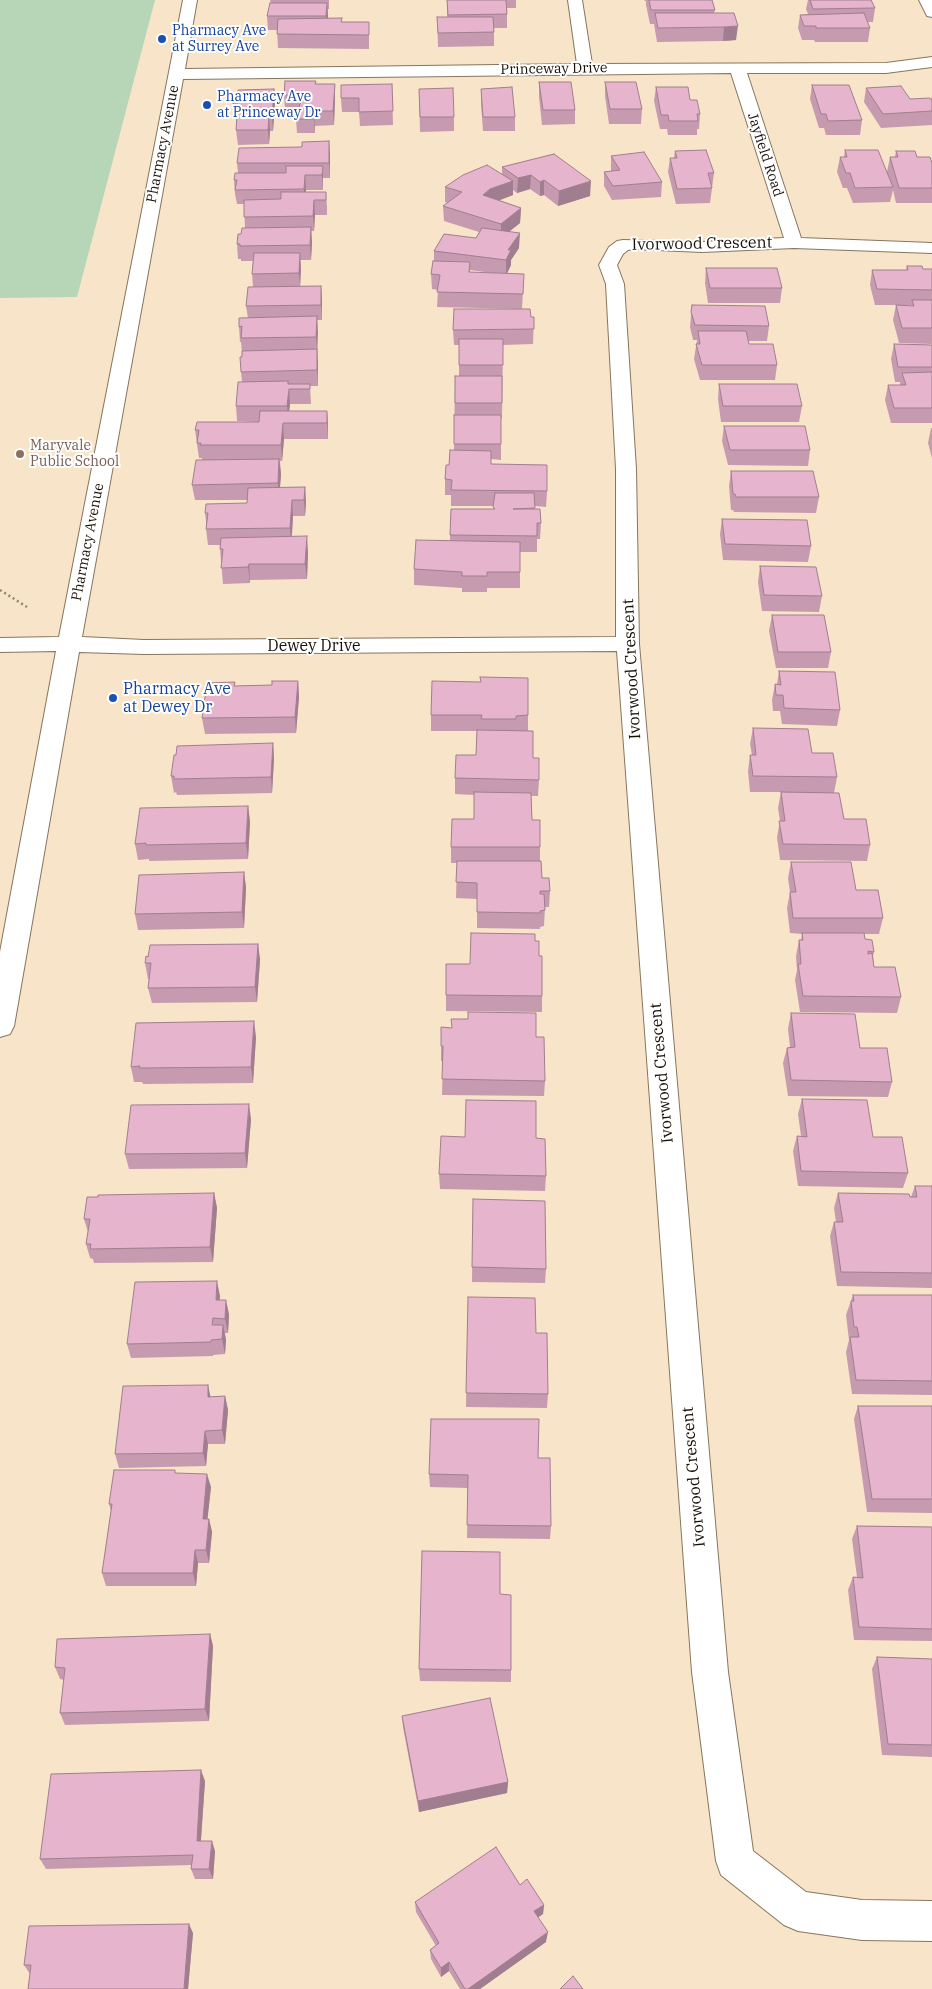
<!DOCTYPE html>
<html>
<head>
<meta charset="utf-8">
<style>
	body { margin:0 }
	canvas { display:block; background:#f7e4c9 }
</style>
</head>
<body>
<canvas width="932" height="1989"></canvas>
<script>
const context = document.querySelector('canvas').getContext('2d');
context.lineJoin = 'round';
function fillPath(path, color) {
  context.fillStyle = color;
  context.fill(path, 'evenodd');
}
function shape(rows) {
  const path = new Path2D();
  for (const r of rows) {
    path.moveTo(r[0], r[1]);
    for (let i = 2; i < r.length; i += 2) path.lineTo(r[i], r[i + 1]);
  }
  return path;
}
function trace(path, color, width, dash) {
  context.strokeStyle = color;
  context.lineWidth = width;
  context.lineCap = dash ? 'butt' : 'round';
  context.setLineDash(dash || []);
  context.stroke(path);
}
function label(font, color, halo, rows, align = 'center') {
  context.font = font + ' "IBM Plex Serif",serif';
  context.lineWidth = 4;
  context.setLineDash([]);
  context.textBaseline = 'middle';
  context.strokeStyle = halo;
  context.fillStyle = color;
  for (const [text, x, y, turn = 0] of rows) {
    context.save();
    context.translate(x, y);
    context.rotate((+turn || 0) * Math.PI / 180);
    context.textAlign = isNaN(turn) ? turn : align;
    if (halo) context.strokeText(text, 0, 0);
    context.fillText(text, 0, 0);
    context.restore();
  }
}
const green = shape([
	[0,0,155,0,77,297,0,298]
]);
const path = shape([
	[0,590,27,607]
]);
const minor = shape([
	[183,0,197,0,185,69,577,64,568,0,582,0,592,64,886,63,932,57,932,67,886,73,747,73,801,238,932,243,932,253,794,248,702,252,634,249,628,250,623,254,617,265,624,284,636,469,639,644,728,1672,753,1851,806,1892,862,1900,932,1901,932,1941,862,1940,798,1931,784,1925,721,1875,716,1861,692,1672,617,651,144,654,79,652,14,1026,10,1034,0,1037,0,952,56,651,0,652,0,638,59,637,183,0],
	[731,73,784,238,702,242,623,240,617,241,609,247,599,265,606,284,616,469,616,637,144,640,82,637,183,79,731,73],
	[919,0,932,0,932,17,927,16,919,0]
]);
const wall = shape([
	[270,0,329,0,329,9,328,9,328,18,342,22,369,35,369,49,278,48,277,30,268,30,267,16,271,3],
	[447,0,516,0,516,8,507,8,507,28,494,28,494,46,438,47,437,17,447,17],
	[644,0,712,0,715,10,714,13,736,40,723,41,657,42,654,24,650,24,646,5,646,1,645,1],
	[804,0,871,0,875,8,873,22,867,22,870,28,868,42,815,42,814,40,802,40,798,28,800,15,808,14,806,9,808,0],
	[539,82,575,110,575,124,542,125,539,97],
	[605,82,642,109,641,124,609,124,605,96],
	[316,84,335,84,335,98,334,125,315,126,315,133,297,133,296,119,299,109,285,109,284,95],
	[392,84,393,125,360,126,359,112,342,112,341,98],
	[812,85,862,120,860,135,826,135,824,128,819,128,810,99],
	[656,87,690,100,700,114,699,129,697,129,697,135,668,135,667,129,660,129,654,101],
	[866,88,910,99,931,100,932,96,932,125,881,128,864,102],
	[274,89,275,103,273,131,270,131,269,144,238,145,236,130,237,118,234,118,233,104,237,98],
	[419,89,454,117,454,131,420,132],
	[481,89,515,117,515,131,483,131,481,103],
	[329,141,330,156,330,178,323,178,323,190,306,190,306,192,326,192,327,207,327,215,315,215,314,231,311,231,312,242,311,260,300,260,301,268,300,286,321,286,322,301,322,320,317,320,318,386,310,386,311,404,290,404,289,411,327,411,328,426,328,439,284,439,282,461,280,461,281,474,280,488,305,487,306,503,305,516,293,516,292,537,308,552,307,579,250,580,250,583,223,584,220,549,220,545,208,545,206,529,206,522,205,513,247,503,247,500,195,500,192,485,202,460,202,458,199,458,195,430,259,422,237,421,236,406,242,382,241,372,242,353,241,342,240,342,239,327,248,318,246,306,253,287,252,274,253,261,241,261,241,259,238,259,237,244,241,234,245,228,244,204,237,204,235,194,234,180,238,173,237,163,302,147],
	[845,150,887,172,890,157,895,157,896,151,917,157,932,163,932,203,896,203,893,190,890,202,853,203,847,188,843,188,837,172,840,157,844,157],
	[675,151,714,173,710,203,676,204,668,172,670,158,674,158],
	[554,154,590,196,558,206,544,195,540,196,530,189,517,193,513,190,513,195,499,200,521,208,520,223,510,231,519,248,511,260,511,265,507,274,523,289,522,309,437,307,438,290,432,289,431,274,434,261,434,251,476,238,479,232,444,221,443,206,448,203,445,202,445,187,502,174,502,167],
	[470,270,492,273,470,273],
	[611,156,662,182,661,197,612,200,604,186,604,172,611,171],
	[907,266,923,269,932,269,932,344,899,343,893,320,896,305,911,306,911,305,875,305,870,285,872,270,906,270],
	[706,268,782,288,780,303,708,303,705,283],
	[692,305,769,326,767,341,748,341,749,344,777,365,775,380,700,380,694,359,697,340,693,340,690,327],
	[531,317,534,317,533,344,503,345,502,418,501,418,501,460,491,459,491,464,547,491,546,507,535,506,535,509,541,523,540,539,537,539,537,552,520,552,520,588,487,588,487,592,462,592,462,588,414,585,414,569,450,541,451,509,493,509,494,506,451,506,451,495,445,495,445,479,449,465,454,450,455,376,459,376,459,345,454,345,453,330],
	[894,344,932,345,932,423,891,423,885,400,888,385,900,385,900,382,895,382,891,359],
	[719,384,802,406,799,422,721,422,718,399],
	[724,426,810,450,808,466,728,465,722,441],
	[931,428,932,428,932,458,928,443],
	[731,471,819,497,816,513,734,512,733,510,731,510,729,486],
	[722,519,811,546,808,562,723,560,720,534],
	[760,566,822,596,819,612,762,611,758,582],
	[772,615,831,652,828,668,776,668,769,631],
	[779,671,840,710,837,726,782,724,780,711,773,711,772,700,775,684,777,684],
	[298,681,299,697,296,733,205,734,202,718,235,682,235,686,272,685],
	[431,715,528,715,528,730,533,758,539,780,538,796,531,796,532,820,540,847,540,861,542,878,550,891,549,907,545,907,544,926,540,927,540,929,477,928,477,899,456,898,457,863,451,863,451,847,474,819,474,795,455,794,455,778,476,755,477,731,431,731],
	[753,728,812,753,837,777,834,793,844,819,870,845,867,861,780,860,777,837,780,821,778,808,781,792,750,792,748,771,750,755,752,755,750,744],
	[273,743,274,759,272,793,177,795,176,792,174,793,171,776],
	[248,806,250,822,248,859,149,861,149,859,138,860,135,844],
	[791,862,856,890,883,918,879,934,864,934,865,939,874,952,873,956,874,967,901,997,897,1013,800,1012,795,980,797,970,796,956,799,940,801,940,802,934,790,933,787,908,790,892,788,878],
	[244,872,246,888,244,928,138,930,135,914],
	[535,941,539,956,542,996,542,1012,446,1011,446,995,470,964],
	[258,944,260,960,257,1002,152,1003,148,988,149,979,148,979,145,963,148,957],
	[791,1013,860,1048,892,1082,888,1097,788,1096,783,1063,787,1048,790,1047,788,1029],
	[441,1027,452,1028,536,1037,545,1081,544,1096,442,1095,443,1061,441,1061],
	[256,1037,253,1083,143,1084,142,1082,134,1082,131,1067],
	[802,1099,873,1137,908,1173,903,1188,798,1186,793,1151,797,1136,801,1136,798,1114],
	[251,1119,247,1168,129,1169,125,1154],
	[536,1138,546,1176,545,1191,440,1189,439,1174],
	[915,1186,932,1186,932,1288,837,1286,830,1236,834,1222,836,1222,834,1208,838,1193,911,1197],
	[214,1193,217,1208,213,1262,94,1263,93,1259,90,1258,86,1244,88,1232,84,1219],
	[473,1199,546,1269,545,1283,472,1282],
	[853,1295,932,1295,932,1395,852,1394,846,1352,849,1340,846,1315],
	[220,1296,219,1300,229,1314,228,1333,225,1333,226,1340,225,1354,213,1355,213,1356,131,1358,127,1344],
	[468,1297,536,1333,548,1394,547,1408,466,1407],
	[225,1396,228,1410,225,1444,208,1444,206,1466,119,1468,115,1454,210,1397],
	[858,1406,932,1406,932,1513,867,1512,854,1419],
	[538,1458,551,1526,550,1539,467,1538,468,1488,430,1487,429,1474],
	[176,1473,211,1487,207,1519,209,1519,212,1532,209,1563,198,1563,196,1586,106,1586,102,1573,111,1511,109,1504],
	[857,1526,932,1527,932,1641,854,1640,848,1590,853,1577,857,1577,852,1539],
	[500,1594,511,1670,511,1682,420,1681,419,1669],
	[210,1634,213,1646,209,1721,65,1725,60,1713,64,1680,60,1679,55,1667],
	[877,1657,932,1659,932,1757,882,1755,872,1669],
	[402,1716,508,1782,507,1793,419,1812,403,1727],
	[205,1781,201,1841,215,1851,213,1879,195,1879,191,1869,192,1865,46,1869,40,1859],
	[520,1885,544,1905,543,1914,538,1917,546,1942,480,1989,460,1989,449,1971,441,1977,431,1959,430,1950,436,1946,416,1912,415,1902],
	[193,1933,188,1989,28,1989,30,1974,24,1965]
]);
const shadedWall = shape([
	[327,3,328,17,327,29,326,16],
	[738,26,736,40,723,41,724,27],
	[335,84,335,98,334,125,333,111],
	[274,89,275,103,273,131,272,117],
	[314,111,315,126,315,133,314,119],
	[269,117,270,131,269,144,268,130],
	[329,141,330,156,330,178,329,163],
	[323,166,323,190,322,175],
	[305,175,306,190,304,204,304,189],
	[531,175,530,189,517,193,518,178],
	[544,180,544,195,540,196,540,182],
	[513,181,513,195,490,204,483,195,490,189],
	[591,181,590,196,558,206,559,191],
	[314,200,315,215,314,231,313,216],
	[521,208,520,223,501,238,501,224],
	[311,227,312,242,311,260,310,245],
	[520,233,519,248,511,260,511,265,506,275,506,260,508,250],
	[300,253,301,268,300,288,299,273],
	[321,286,322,301,322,320,321,305],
	[317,316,318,332,317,352,316,337],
	[317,349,318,364,318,386,317,370],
	[289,389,290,404,288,421,287,406],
	[327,411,328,426,328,439,327,423],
	[283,423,284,439,282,461,281,445],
	[279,459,281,474,279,499,278,483],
	[305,487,306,503,305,516,304,500],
	[292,500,293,516,291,544,290,528],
	[307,536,308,552,307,579,305,564],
	[249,564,250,580,250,583,248,567],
	[298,681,299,697,296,733,295,717],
	[273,743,274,759,272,793,271,777],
	[248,806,250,822,248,859,246,843],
	[244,872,246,888,244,928,242,912],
	[258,944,260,960,257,1002,255,987],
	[254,1021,256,1037,253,1083,251,1067],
	[249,1104,251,1119,247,1168,245,1153],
	[214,1193,217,1208,213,1262,210,1247],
	[217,1281,220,1296,218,1314,216,1300],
	[226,1300,229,1314,228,1333,225,1319],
	[223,1325,226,1340,225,1354,222,1339],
	[208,1385,211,1399,208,1397],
	[225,1396,228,1410,225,1444,222,1430],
	[205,1431,208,1444,206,1466,203,1453],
	[207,1474,211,1487,206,1533,203,1519],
	[209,1519,212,1532,209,1563,206,1550],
	[195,1550,198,1563,196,1586,193,1573],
	[210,1634,213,1646,209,1721,205,1709],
	[201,1770,205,1781,200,1852,197,1841],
	[508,1782,507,1793,419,1812,418,1801],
	[212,1841,215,1851,213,1879,209,1869],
	[544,1905,543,1914,533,1921,534,1911],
	[189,1924,193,1933,188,1989,184,1989],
	[548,1932,546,1942,480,1989,468,1989],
	[449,1962,449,1971,441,1977,441,1968]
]);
const building = shape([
	[447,0,506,0,507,14,448,15,447,0],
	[649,0,712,0,715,10,651,10,649,0],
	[810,0,871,0,875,8,813,9,810,0],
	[270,3,327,3,326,16,267,16,270,3],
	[655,13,734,13,738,26,724,27,658,28,655,13],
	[864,13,870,28,816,28,816,26,804,26,800,15,864,13],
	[437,17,493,17,494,32,438,33,437,17],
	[342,18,341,22,369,22,369,35,277,34,278,19,342,18],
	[285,81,316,81,315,84,335,84,333,111,314,111,314,119,296,119,296,111,299,111,301,95,284,95,285,81],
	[539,82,571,82,575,110,543,110,539,82],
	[605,82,636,82,642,109,610,109,605,82],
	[392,84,393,111,359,112,359,98,341,98,341,85,392,84],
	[812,85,849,85,862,120,828,121,826,114,821,114,812,85],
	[901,86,910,99,930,98,932,101,932,111,883,114,866,88,901,86],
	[512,87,515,117,483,117,481,89,512,87],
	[656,87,688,87,690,100,697,100,700,114,697,114,698,121,669,121,668,115,661,115,656,87],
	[453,88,454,117,420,117,419,89,453,88],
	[274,89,272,117,269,117,268,130,236,130,238,104,233,104,234,98,237,98,238,90,274,89],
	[329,141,329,163,237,163,239,148,302,147,302,142,329,141],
	[706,150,714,173,708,173,712,188,677,189,670,158,677,158,675,151,706,150],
	[845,150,878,150,893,187,855,188,850,173,846,173,840,157,847,157,845,150],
	[896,151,915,151,917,157,930,157,932,163,932,188,899,188,890,157,898,157,896,151],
	[644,152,662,182,613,186,604,172,620,170,611,156,644,152],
	[554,154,591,181,559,191,544,180,540,182,531,175,518,178,502,167,554,154],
	[487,165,513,181,490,189,483,195,521,208,501,224,443,206,462,192,445,187,463,175,487,165],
	[286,166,323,166,322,175,305,175,304,189,235,190,237,180,234,180,235,173,286,173,286,166],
	[281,192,326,192,326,200,314,200,313,216,244,217,244,200,281,199,281,192],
	[311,227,310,245,240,246,240,244,237,244,238,234,241,234,242,228,311,227],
	[482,228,520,233,508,250,511,250,506,260,434,251,444,234,476,238,482,228],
	[254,253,300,253,299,273,252,274,254,253],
	[433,261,470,262,469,272,524,274,523,294,437,292,440,275,431,274,433,261],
	[907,266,922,266,923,269,932,269,932,290,877,289,872,270,908,270,907,266],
	[706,268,777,268,782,288,710,288,706,268],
	[321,286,321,305,246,306,248,287,321,286],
	[912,300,932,300,932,328,902,328,896,305,914,306,912,300],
	[692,305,765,306,769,326,695,325,691,312,692,305],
	[454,309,530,309,531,317,534,317,534,329,453,330,454,309],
	[317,316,316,337,241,338,242,326,239,327,239,318,317,316],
	[698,331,746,331,749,344,773,344,777,365,702,365,696,344,700,344,698,331],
	[459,339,503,339,503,365,459,365,459,339],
	[894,344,932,345,932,367,898,367,894,344],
	[317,349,317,370,241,372,240,357,242,357,242,351,317,349],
	[932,372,932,408,894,408,888,385,906,385,902,373,932,372],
	[455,376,502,376,502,403,455,403,455,376],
	[288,381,288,384,310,384,310,389,289,389,287,406,236,406,238,382,288,381],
	[719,384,797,384,802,406,723,406,719,384],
	[260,411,327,411,327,423,283,423,281,445,200,445,201,443,197,443,199,430,195,430,197,422,259,422,260,411],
	[454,415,501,415,501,444,454,444,454,415],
	[724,426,805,426,810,450,730,450,724,426],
	[450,450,491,451,491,464,547,465,547,491,451,490,452,480,445,479,446,465,449,465,450,450],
	[279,459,278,483,192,485,196,460,279,459],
	[731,471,813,471,819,497,736,497,735,494,733,494,731,471],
	[305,487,304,500,292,500,290,528,206,529,208,513,205,513,206,504,247,503,248,488,305,487],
	[495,493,534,493,535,508,513,509,540,509,541,523,537,523,537,536,450,535,451,509,495,509,493,507,495,493],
	[722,519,807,520,811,546,725,544,722,519],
	[307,536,305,564,249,564,248,567,221,568,223,549,220,549,221,538,307,536],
	[416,540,520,542,520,572,487,572,487,576,462,576,462,572,414,569,416,540],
	[760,566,816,567,822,596,764,595,760,566],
	[772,615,824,615,831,652,778,652,772,615],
	[779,671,835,672,840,710,784,708,783,695,776,695,775,684,781,685,779,671],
	[480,677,528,678,528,715,516,716,516,719,481,719,482,715,431,715,432,681,481,682,480,677],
	[272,681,298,681,295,717,202,718,207,683,235,682,234,686,272,685,272,681],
	[753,728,808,729,812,753,833,753,837,777,753,776,750,755,756,755,753,728],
	[477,730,533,731,533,758,539,758,539,780,455,778,456,755,476,755,477,730],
	[273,743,271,777,174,779,174,776,171,776,174,755,176,755,177,746,273,743],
	[474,792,531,793,532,820,540,820,540,847,451,847,452,819,474,819,474,792],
	[781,792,839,793,844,819,866,819,870,845,783,844,779,821,785,821,781,792],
	[248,806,246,843,146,845,146,843,135,844,140,808,248,806],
	[457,861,541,861,542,878,549,878,550,891,540,891,540,894,544,894,545,910,540,911,540,913,477,912,477,883,456,882,457,861],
	[791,862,851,862,856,890,878,890,883,918,793,918,790,892,796,892,791,862],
	[244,872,242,912,135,914,139,875,244,872],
	[471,933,535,934,535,941,539,941,539,956,542,956,542,996,446,995,446,964,470,964,471,933],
	[802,933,864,933,865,939,872,940,874,952,868,951,868,954,872,953,874,967,895,967,901,997,803,996,798,964,801,964,799,940,803,940,802,933],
	[258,944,255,987,148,988,151,963,145,963,146,956,148,957,150,945,258,944],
	[468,1012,536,1013,536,1037,544,1037,545,1081,442,1079,443,1046,441,1046,441,1027,452,1028,451,1019,468,1019,468,1012],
	[791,1013,855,1014,860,1048,887,1048,892,1082,791,1080,787,1048,795,1047,791,1013],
	[254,1021,251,1067,139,1068,140,1066,131,1067,136,1023,254,1021],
	[802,1099,867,1100,873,1137,902,1137,908,1173,801,1171,797,1136,807,1137,802,1099],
	[466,1100,536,1101,536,1138,545,1139,546,1176,439,1174,441,1136,465,1137,466,1100],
	[249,1104,245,1153,125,1154,131,1105,249,1104],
	[915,1186,932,1186,932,1273,841,1272,834,1222,843,1222,838,1193,909,1194,910,1197,917,1197,915,1186],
	[214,1193,210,1247,90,1249,91,1244,86,1244,90,1219,84,1219,87,1197,98,1197,98,1195,214,1193],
	[473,1199,545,1201,546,1269,472,1267,473,1199],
	[217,1281,216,1300,226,1300,225,1319,213,1318,212,1325,223,1325,222,1339,211,1340,211,1342,127,1344,135,1282,217,1281],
	[853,1295,932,1295,932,1381,856,1380,850,1337,859,1337,857,1327,854,1327,851,1301,854,1301,853,1295],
	[468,1297,535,1298,536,1333,547,1333,548,1394,466,1393,468,1297],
	[208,1385,208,1397,225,1396,222,1430,205,1431,203,1453,115,1454,123,1386,208,1385],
	[858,1406,932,1406,932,1499,872,1499,858,1406],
	[431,1419,539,1419,538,1458,550,1458,551,1526,467,1525,468,1475,429,1474,431,1419],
	[114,1470,175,1470,175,1473,207,1474,203,1519,209,1519,206,1550,195,1550,193,1573,102,1573,112,1504,109,1504,114,1470],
	[857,1526,932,1527,932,1629,859,1627,853,1577,863,1578,857,1526],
	[422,1551,500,1552,500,1594,511,1595,511,1670,419,1669,422,1551],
	[210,1634,205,1709,60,1713,65,1668,55,1667,57,1639,210,1634],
	[877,1657,932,1659,932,1745,888,1744,877,1657],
	[490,1698,508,1782,418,1801,402,1716,490,1698],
	[201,1770,197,1841,212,1841,209,1869,191,1869,193,1855,40,1859,51,1774,201,1770],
	[496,1847,520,1885,527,1879,544,1905,534,1911,548,1932,468,1989,465,1989,449,1962,441,1968,430,1950,439,1943,415,1902,496,1847],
	[189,1924,184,1989,28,1989,31,1965,24,1965,29,1926,189,1924],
	[573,1976,583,1989,560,1989,573,1976]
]);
const markers = [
	[162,39,5,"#1a4fb4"],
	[207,105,5,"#1a4fb4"],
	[20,454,5,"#8d6e63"],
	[113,698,5,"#1a4fb4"]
];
const farTransitnames = [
	["Pharmacy Ave",172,31],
	["at Surrey Ave",172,47],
	["Pharmacy Ave",217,97],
	["at Princeway Dr",217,113]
];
const farStreetnames = [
	["Princeway Drive",554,69,-1],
	["Pharmacy Avenue",163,144,-79],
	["Jayfield Road",765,155,72],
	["Pharmacy Avenue",88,542,-79]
];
const farEducationnames = [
	["Maryvale",30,446],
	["Public School",30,462]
];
const streetNames = [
	["Ivorwood Crescent",702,244,-1],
	["Dewey Drive",314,646],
	["Ivorwood Crescent",632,669,-93],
	["Ivorwood Crescent",662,1073,-95],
	["Ivorwood Crescent",694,1477,-95]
];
const transitNames = [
	["Pharmacy Ave",123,689],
	["at Dewey Dr",123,707]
];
fillPath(green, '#b6d6b7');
trace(minor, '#87765e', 2);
trace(path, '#918371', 2.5, [2, 3]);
fillPath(minor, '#fff');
fillPath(wall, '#c69baf');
fillPath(shadedWall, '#a17e8f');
fillPath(building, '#e6b4cc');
trace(building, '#a17e8f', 1);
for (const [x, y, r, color] of markers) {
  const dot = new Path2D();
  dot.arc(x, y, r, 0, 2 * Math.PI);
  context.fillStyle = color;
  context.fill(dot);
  trace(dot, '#fff', 2);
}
label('14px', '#164399', '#fff', farTransitnames, 'left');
label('14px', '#181108', '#fff', farStreetnames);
label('14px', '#785e54', '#fff', farEducationnames, 'left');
label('16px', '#181108', '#fff', streetNames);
label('16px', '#164399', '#fff', transitNames, 'left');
</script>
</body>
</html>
